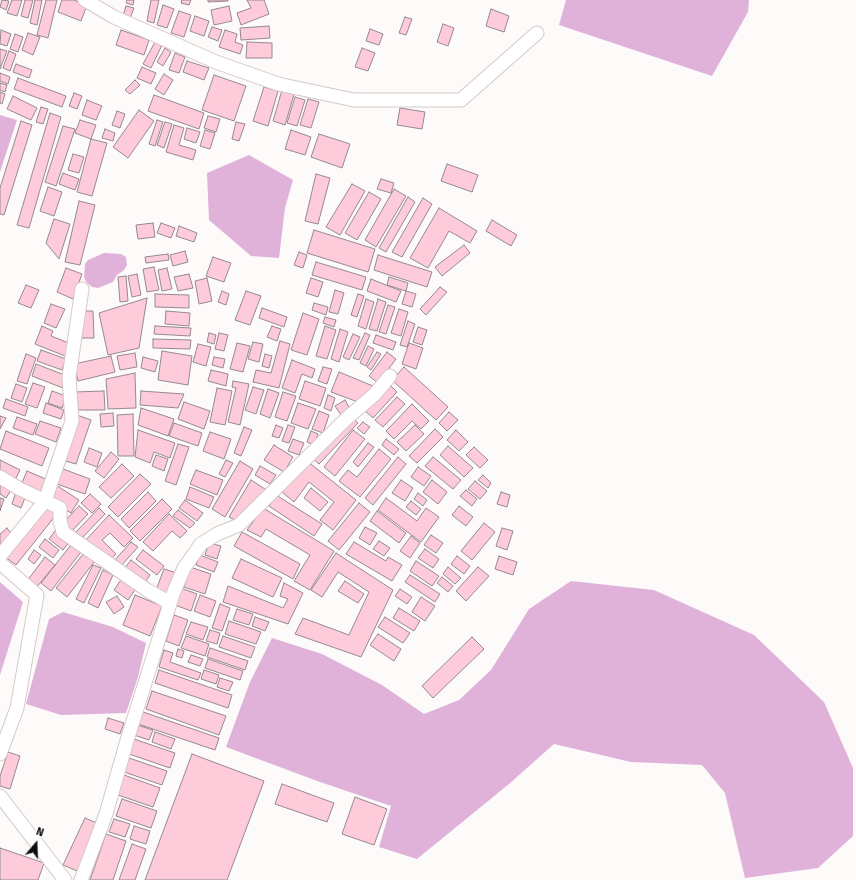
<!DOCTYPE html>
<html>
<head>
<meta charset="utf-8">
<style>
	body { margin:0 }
	#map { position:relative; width:856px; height:880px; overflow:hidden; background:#fdfafa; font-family:"Fira Sans",sans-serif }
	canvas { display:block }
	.north { position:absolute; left:16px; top:824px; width:40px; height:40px; -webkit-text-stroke:3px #fff; paint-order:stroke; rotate:19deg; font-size:11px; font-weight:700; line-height:16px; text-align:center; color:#120d0d }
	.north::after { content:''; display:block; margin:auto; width:14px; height:18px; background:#120d0d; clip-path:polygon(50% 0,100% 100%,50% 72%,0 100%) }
</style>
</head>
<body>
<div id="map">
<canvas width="856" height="880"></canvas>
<div class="north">N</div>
</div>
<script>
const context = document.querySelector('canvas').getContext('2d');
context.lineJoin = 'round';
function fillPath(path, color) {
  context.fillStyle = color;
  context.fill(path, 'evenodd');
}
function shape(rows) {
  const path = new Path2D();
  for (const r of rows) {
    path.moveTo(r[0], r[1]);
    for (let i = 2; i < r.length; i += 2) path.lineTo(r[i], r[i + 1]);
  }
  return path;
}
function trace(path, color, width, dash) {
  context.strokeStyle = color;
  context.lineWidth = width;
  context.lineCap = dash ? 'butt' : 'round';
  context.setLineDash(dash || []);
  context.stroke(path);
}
const water = shape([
	[566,0,749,0,748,12,712,76,559,25],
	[0,115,17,120,0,172],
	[249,155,293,180,285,208,279,258,251,256,209,220,207,173],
	[104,253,121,254,126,257,127,265,124,270,117,275,113,282,98,288,92,287,87,283,84,278,85,264,88,260],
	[571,581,654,590,754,635,824,702,853,768,853,836,818,868,745,878,725,793,702,765,631,762,554,744,509,784,417,859,379,847,391,806,320,782,226,747,250,682,272,638,322,654,382,685,424,714,459,700,491,670,529,609],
	[0,582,23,602,0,675],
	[63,612,113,627,146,643,138,677,126,713,61,715,26,704,49,619]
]);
const building = shape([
	[2,0,9,1,6,10,0,7,2,0],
	[12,0,22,0,17,16,7,13,12,0],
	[25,0,33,0,28,18,21,16,25,0],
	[35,0,42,0,37,25,30,23,35,0],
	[46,0,57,0,48,38,37,35,46,0],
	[62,0,74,0,87,5,81,21,58,12,62,0],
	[127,0,134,0,133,5,126,3,127,0],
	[151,0,159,0,154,23,147,21,151,0],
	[182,0,191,0,189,5,181,3,182,0],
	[208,0,228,0,228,1,208,2,208,0],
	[247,0,264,0,269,14,241,25,237,13,251,8,247,0],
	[163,5,174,9,167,28,157,25,163,5],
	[126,6,134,8,130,18,123,16,126,6],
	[229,6,232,21,214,25,211,10,229,6],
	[491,9,509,16,504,32,486,26,491,9],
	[179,11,191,15,184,37,171,33,179,11],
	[195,16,209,21,204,36,190,31,195,16],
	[405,17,412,19,406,35,399,33,405,17],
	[443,24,454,28,448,46,437,42,443,24],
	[269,26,270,38,241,40,240,28,269,26],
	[212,27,222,30,218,41,208,37,212,27],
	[370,29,383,34,379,45,366,41,370,29],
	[1,30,11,34,7,46,0,44,1,30],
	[121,30,149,40,144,55,116,45,121,30],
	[225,30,237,34,235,42,243,45,240,54,219,47,225,30],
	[28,33,40,37,33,55,22,50,28,33],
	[15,34,23,37,18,52,10,49,15,34],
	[155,42,162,45,151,68,143,64,155,42],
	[247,42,272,43,272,58,246,58,247,42],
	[165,48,171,52,163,66,157,62,165,48],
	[362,48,375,53,368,71,355,67,362,48],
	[0,49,7,51,0,69,0,49],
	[9,51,16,54,10,71,3,68,9,51],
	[175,53,185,57,179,73,169,70,175,53],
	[187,61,209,68,204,80,183,72,187,61],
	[16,64,32,70,29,78,13,72,16,64],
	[142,67,156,73,151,84,137,78,142,67],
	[0,73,10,77,8,84,0,81,0,73],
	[164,74,173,80,164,95,155,89,164,74],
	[214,75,246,86,234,121,202,110,214,75],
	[18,78,66,96,62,107,14,89,18,78],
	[135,80,140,85,130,94,125,90,135,80],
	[0,83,7,85,5,92,0,90,0,83],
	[264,87,278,91,268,126,253,121,264,87],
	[282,90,294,94,285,125,273,121,282,90],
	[0,92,5,94,2,104,0,103,0,92],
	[74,93,82,96,77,109,69,106,74,93],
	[154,95,204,113,199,129,148,111,154,95],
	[13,96,37,108,31,120,7,109,13,96],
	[295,97,305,100,297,126,287,123,295,97],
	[308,99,319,102,311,128,300,125,308,99],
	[87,100,102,106,96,120,82,115,87,100],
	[41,107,48,109,43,124,36,122,41,107],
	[400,108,425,112,422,129,397,125,400,108],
	[139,110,154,121,128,158,113,147,139,110],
	[117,111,125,114,120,128,112,125,117,111],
	[50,113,61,117,29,228,17,225,50,113],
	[208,116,220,119,216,132,204,128,208,116],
	[80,120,96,125,91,139,75,133,80,120],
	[157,120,163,122,155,146,149,144,157,120],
	[21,121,32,125,4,215,0,214,0,188,21,121],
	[165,122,172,124,164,148,157,145,165,122],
	[236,122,245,124,239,141,232,139,236,122],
	[174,125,184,128,179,145,196,150,193,160,166,152,174,125],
	[63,126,75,129,56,186,45,182,63,126],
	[187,128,200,132,196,143,184,139,187,128],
	[105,129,115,133,113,141,102,138,105,129],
	[205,130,215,133,210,149,200,146,205,130],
	[291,130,311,137,305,155,285,149,291,130],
	[319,134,350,144,342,168,311,157,319,134],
	[91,139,107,143,92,196,77,192,91,139],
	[73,154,84,157,79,173,68,170,73,154],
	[447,164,478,175,472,192,441,181,447,164],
	[63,173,79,179,75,190,59,184,63,173],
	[316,174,330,178,318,224,305,221,316,174],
	[381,179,394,183,391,193,377,189,381,179],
	[352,184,365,191,340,235,326,227,352,184],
	[48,187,62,192,54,216,40,211,48,187],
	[394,189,406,196,376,247,365,240,394,189],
	[369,192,381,199,357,240,345,233,369,192],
	[408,197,415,202,386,252,379,248,408,197],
	[423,198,432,204,402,257,392,252,423,198],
	[79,201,95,205,80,265,65,262,79,201],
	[439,208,477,231,470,243,449,231,428,268,410,258,439,208],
	[54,219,70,224,59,259,46,243,54,219],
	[492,220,517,235,511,246,486,231,492,220],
	[153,223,155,237,138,239,136,225,153,223],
	[161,223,175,228,171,238,157,233,161,223],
	[179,226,197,233,194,242,176,236,179,226],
	[314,230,375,249,368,272,307,253,314,230],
	[464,245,470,253,442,276,435,267,464,245],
	[185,251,188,262,173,266,170,255,185,251],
	[299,252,307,255,303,268,294,265,299,252],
	[168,254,169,260,146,263,145,257,168,254],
	[378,255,432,272,427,287,374,270,378,255],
	[213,257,231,263,224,282,206,276,213,257],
	[316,262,366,277,362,290,312,275,316,262],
	[154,267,159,290,147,292,143,269,154,267],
	[66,268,82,274,73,299,57,292,66,268],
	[167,268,172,289,162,291,158,270,167,268],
	[137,274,141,295,132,297,128,276,137,274],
	[189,274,193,288,178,291,174,277,189,274],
	[126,276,128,301,120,302,118,277,126,276],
	[389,277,408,283,406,291,387,285,389,277],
	[207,278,212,301,199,304,195,281,207,278],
	[311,278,323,282,318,297,306,293,311,278],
	[371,279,401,291,396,302,367,291,371,279],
	[26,285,39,290,31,308,18,303,26,285],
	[440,287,447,292,426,315,420,309,440,287],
	[335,290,344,293,338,314,329,312,335,290],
	[222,291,229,294,226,305,218,302,222,291],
	[246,291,261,296,250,325,235,320,246,291],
	[406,291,416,294,412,307,402,304,406,291],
	[155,294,189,295,189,308,155,307,155,294],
	[358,294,364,296,357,317,351,315,358,294],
	[147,298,139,348,108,355,99,313,147,298],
	[366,299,374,302,366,329,358,326,366,299],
	[378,299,386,302,377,331,369,329,378,299],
	[314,303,328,307,326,315,312,310,314,303],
	[51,304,65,309,56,328,44,323,51,304],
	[388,305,395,307,386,334,379,332,388,305],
	[262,308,287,317,284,327,259,318,262,308],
	[399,309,408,312,401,336,391,333,399,309],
	[81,311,93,311,94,338,81,338,81,311],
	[166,311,190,313,189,326,165,324,166,311],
	[303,313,319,319,307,355,291,350,303,313],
	[325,317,336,320,334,327,323,323,325,317],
	[408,321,415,324,407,347,400,345,408,321],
	[42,326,53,331,51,336,71,344,65,356,35,344,42,326],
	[155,326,191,328,190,336,154,334,155,326],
	[272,326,281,329,277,341,267,337,272,326],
	[325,326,336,330,327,359,316,356,325,326],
	[418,327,427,330,422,345,413,342,418,327],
	[340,329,348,332,339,362,331,359,340,329],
	[209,333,216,335,214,344,207,342,209,333],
	[219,333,228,335,224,351,215,349,219,333],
	[365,333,370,335,359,360,353,358,365,333],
	[353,334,360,337,349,360,343,357,353,334],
	[376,335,396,342,393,350,373,343,376,335],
	[153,339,191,340,190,349,153,348,153,339],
	[280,341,290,344,279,388,253,382,256,370,271,373,280,341],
	[253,342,263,344,259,362,248,359,253,342],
	[237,343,250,346,243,372,230,369,237,343],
	[409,343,423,348,416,369,402,364,409,343],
	[198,344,211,347,206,366,193,362,198,344],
	[368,346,374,349,366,366,360,363,368,346],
	[41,350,66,359,62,370,37,361,41,350],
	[162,351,192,356,188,385,158,380,162,351],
	[377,352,381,354,371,370,367,367,377,352],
	[387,352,396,359,378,383,369,376,387,352],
	[135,353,137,367,120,370,117,356,135,353],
	[26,354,36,358,27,384,17,381,26,354],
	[265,354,272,356,269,368,262,366,265,354],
	[111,356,115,372,78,381,74,364,111,356],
	[143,357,158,361,155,372,141,368,143,357],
	[214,357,225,359,223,368,212,365,214,357],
	[292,360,315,369,312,378,302,374,295,393,282,388,292,360],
	[36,364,67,376,63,388,32,376,36,364],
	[323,367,332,369,327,384,318,381,323,367],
	[404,367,448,407,436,420,392,380,404,367],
	[211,370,228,374,226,386,208,381,211,370],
	[339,372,373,386,358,402,331,392,339,372],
	[135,373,136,408,108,409,106,379,135,373],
	[233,381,249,384,240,425,228,422,236,388,232,387,233,381],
	[305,381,326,388,320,406,299,399,305,381],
	[33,383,45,387,37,408,25,404,33,383],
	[16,384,27,388,22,402,11,398,16,384],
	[389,384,397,392,373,418,364,410,389,384],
	[253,387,264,390,256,414,245,410,253,387],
	[217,388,232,391,225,425,210,422,217,388],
	[268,389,279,393,270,418,260,414,268,389],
	[52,391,66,396,62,408,48,403,52,391],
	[104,391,105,410,74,410,74,392,104,391],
	[141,391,184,394,178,408,140,405,141,391],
	[283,392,296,396,287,421,275,417,283,392],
	[328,395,335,398,331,411,324,408,328,395],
	[397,397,405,404,383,427,375,420,397,397],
	[6,399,28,407,25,416,3,408,6,399],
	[345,400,350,409,341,415,335,406,345,400],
	[184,402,210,411,204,429,178,419,184,402],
	[46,403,64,410,61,419,43,413,46,403],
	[298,403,316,409,308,429,291,423,298,403],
	[412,404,429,421,421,429,412,421,394,439,386,431,412,404],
	[141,408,174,419,168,436,138,425,141,408],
	[319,411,329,415,323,433,312,429,319,411],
	[449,412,458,420,447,431,439,423,449,412],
	[113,413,114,426,101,427,100,414,113,413],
	[133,414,134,456,118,456,117,415,133,414],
	[77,415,91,420,76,464,62,460,77,415],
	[0,416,6,418,0,429,0,416],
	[17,417,37,424,33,435,13,428,17,417],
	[351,417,358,423,319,464,312,458,351,417],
	[40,421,61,428,56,442,35,434,40,421],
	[363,422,370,427,364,434,357,428,363,422],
	[174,423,202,433,198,446,169,436,174,423],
	[276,425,283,428,279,438,272,436,276,425],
	[288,425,295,427,289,443,282,441,288,425],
	[415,425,424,434,406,451,397,442,415,425],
	[244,427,252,430,241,456,234,453,244,427],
	[435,429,443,437,417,463,409,456,435,429],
	[138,430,175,443,170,458,154,452,150,463,135,457,138,430],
	[353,430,365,439,335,476,324,467,353,430],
	[456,430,468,442,459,451,447,440,456,430],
	[6,431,49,448,42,466,0,449,6,431],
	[311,431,318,434,314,445,307,442,311,431],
	[210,432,231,439,224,459,203,451,210,432],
	[293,439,304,443,299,455,288,451,293,439],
	[386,439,399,449,394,455,382,445,386,439],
	[368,443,374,447,358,467,353,462,368,443],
	[178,444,189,447,176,485,165,481,178,444],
	[274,445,293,457,284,472,264,460,274,445],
	[448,446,473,468,464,477,440,455,448,446],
	[474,447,488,460,480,468,466,455,474,447],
	[89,448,102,453,97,467,84,462,89,448],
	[379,449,391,459,360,497,339,481,348,470,357,477,379,449],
	[111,452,119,459,104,478,95,471,111,452],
	[156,455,168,459,164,471,152,466,156,455],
	[398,457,406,464,373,505,365,498,398,457],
	[433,457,461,480,453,489,425,466,433,457],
	[0,460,20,470,15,480,0,473,0,460],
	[226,460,233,463,225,477,219,474,226,460],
	[240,461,253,469,225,517,212,509,240,461],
	[307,461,356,500,333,530,320,520,334,502,309,482,294,502,282,492,307,461],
	[122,464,134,476,111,498,99,487,122,464],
	[260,466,276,475,270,484,255,475,260,466],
	[418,467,431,476,424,486,411,477,418,467],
	[63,469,90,479,85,494,57,484,63,469],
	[196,470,223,480,217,495,190,484,196,470],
	[27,471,48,480,42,494,21,485,27,471],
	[140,474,151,484,118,517,108,507,140,474],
	[483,475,491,483,488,488,478,480,483,475],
	[0,479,13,487,6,498,0,494,0,479],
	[251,480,268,491,239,522,229,517,251,480],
	[401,480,413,488,405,501,392,493,401,480],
	[432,480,447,492,438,504,423,492,432,480],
	[475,481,487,491,480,499,468,489,475,481],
	[56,485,79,500,71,513,51,501,56,485],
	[190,487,214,497,209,508,186,499,190,487],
	[311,488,328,502,320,511,304,498,311,488],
	[466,490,477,499,472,506,460,496,466,490],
	[16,492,26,495,21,508,12,504,16,492],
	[148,492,156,501,129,528,121,519,148,492],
	[501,492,510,495,507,507,497,504,501,492],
	[418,493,427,500,423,506,414,499,418,493],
	[90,494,101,504,92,513,81,503,90,494],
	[276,495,322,524,314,536,269,506,276,495],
	[0,498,4,499,0,511,0,498],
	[386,498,417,521,426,508,439,517,421,542,378,510,386,498],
	[162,499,172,509,140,541,130,531,162,499],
	[185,500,203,513,197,521,179,508,185,500],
	[411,501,421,509,416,515,406,507,411,501],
	[359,503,370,512,339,550,328,541,359,503],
	[45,506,56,515,16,565,5,557,45,506],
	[79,506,88,514,71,532,62,524,79,506],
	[459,506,473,517,466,526,452,515,459,506],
	[99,508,105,514,81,539,75,533,99,508],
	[263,508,334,551,310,590,294,581,310,555,266,529,261,537,247,530,263,508],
	[178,510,195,523,190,528,173,516,178,510],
	[377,511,406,533,399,543,370,521,377,511],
	[169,514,187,531,180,538,172,531,153,551,143,542,169,514],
	[109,515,133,538,124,547,110,533,102,540,116,554,110,560,84,542,109,515],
	[484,523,495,532,472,560,461,551,484,523],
	[365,527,377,533,370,545,359,538,365,527],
	[7,528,13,536,0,546,0,534,7,528],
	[502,528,513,531,507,550,496,546,502,528],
	[55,531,69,542,63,550,49,539,55,531],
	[242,532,300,564,293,579,234,546,242,532],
	[431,535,443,543,436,553,424,545,431,535],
	[411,536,420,543,410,558,400,551,411,536],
	[45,539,59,550,53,558,39,547,45,539],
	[379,541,390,548,384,556,373,549,379,541],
	[131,542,138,547,120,567,114,561,131,542],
	[354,542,386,561,388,557,402,565,392,581,346,554,354,542],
	[209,543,221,546,217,559,205,555,209,543],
	[71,545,81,552,51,591,41,583,71,545],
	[425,549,439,559,433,568,418,558,425,549],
	[34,550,41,555,34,564,28,559,34,550],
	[143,550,164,566,157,575,136,559,143,550],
	[84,553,95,561,67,597,56,588,84,553],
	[336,553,393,590,361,657,295,634,303,618,349,635,369,592,338,572,322,597,311,590,336,553],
	[200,555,218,562,214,572,196,565,200,555],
	[457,556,470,566,464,574,451,564,457,556],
	[499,556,517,562,513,575,495,569,499,556],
	[45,557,55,565,36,588,27,581,45,557],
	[241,559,282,578,273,597,232,578,241,559],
	[131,560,150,575,143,585,124,569,131,560],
	[416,561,439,576,432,586,410,571,416,561],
	[93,565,101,568,84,603,76,599,93,565],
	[190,567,211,574,205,594,184,587,190,567],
	[448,567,461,578,455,584,443,574,448,567],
	[478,567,489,576,466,601,456,591,478,567],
	[164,569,177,573,168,595,156,590,164,569],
	[103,570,113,575,98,608,88,603,103,570],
	[410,575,440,594,435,602,405,582,410,575],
	[123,577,137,587,128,600,114,590,123,577],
	[442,577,453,586,448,592,437,583,442,577],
	[345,581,364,594,358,603,338,591,345,581],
	[284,583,303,593,288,624,223,602,228,586,283,608,288,599,280,596,284,583],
	[181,588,197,594,191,611,175,605,181,588],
	[400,589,412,597,407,604,395,596,400,589],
	[135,595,162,606,150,636,123,625,135,595],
	[200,595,216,601,210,617,194,611,200,595],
	[117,596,124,607,114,614,106,602,117,596],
	[421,597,435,606,425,621,412,612,421,597],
	[220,604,230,608,222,631,212,628,220,604],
	[399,608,420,621,414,631,393,618,399,608],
	[237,609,253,614,249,625,233,620,237,609],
	[174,615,188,620,179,646,166,641,174,615],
	[255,617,269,622,265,631,252,626,255,617],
	[385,617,410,633,403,643,378,627,385,617],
	[229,621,261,632,256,644,225,634,229,621],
	[191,622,208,627,203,640,186,634,191,622],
	[210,630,220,633,217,644,206,641,210,630],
	[378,634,401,649,394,661,370,645,378,634],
	[186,636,209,644,205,656,181,648,186,636],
	[223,636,255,647,251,658,219,647,223,636],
	[472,637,484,649,433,698,422,686,472,637],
	[210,648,248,661,245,670,207,657,210,648],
	[178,649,184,651,182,658,176,656,178,649],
	[164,650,173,653,170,662,201,673,198,680,159,667,164,650],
	[191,655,203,659,200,666,188,662,191,655],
	[208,659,243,671,240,680,205,668,208,659],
	[159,670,232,695,228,708,155,683,159,670],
	[204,670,219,675,216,684,201,679,204,670],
	[220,678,233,682,229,691,217,687,220,678],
	[152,691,226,716,219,735,146,709,152,691],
	[143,712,219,738,215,750,138,724,143,712],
	[108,718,124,723,120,734,105,729,108,718],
	[137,725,153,730,149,740,134,735,137,725],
	[155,732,175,739,171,749,152,742,155,732],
	[134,739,175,753,170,768,129,754,134,739],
	[8,752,20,756,10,789,0,786,0,776,8,752],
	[192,754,264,781,227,880,145,880,192,754],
	[129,758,167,771,162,785,124,772,129,758],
	[124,775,160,788,153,807,118,795,124,775],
	[282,784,334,803,327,822,275,804,282,784],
	[355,797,387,809,374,845,342,834,355,797],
	[122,799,157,811,151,828,116,816,122,799],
	[85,818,99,824,77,871,63,865,85,818],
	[114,819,130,824,125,837,109,832,114,819],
	[134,826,150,831,146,844,130,839,134,826],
	[106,834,126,841,113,880,90,880,106,834],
	[132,844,146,849,135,880,119,880,132,844],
	[0,848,44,863,38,880,0,880,0,848]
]);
const minor = shape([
	[85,0,114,17,216,62,278,84,354,100,461,100,537,33],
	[0,477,20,489,60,508,60,521,63,532,147,590,170,603],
	[0,556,45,501,72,421,69,377,82,289],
	[0,563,37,595,17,708,0,754],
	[0,796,65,880],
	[81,880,106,814,128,737,173,594,184,568,201,544,217,534,239,525,347,418,374,395,390,376]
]);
fillPath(water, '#e0b2da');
fillPath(building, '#fecbdb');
trace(building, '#96898d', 1);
trace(minor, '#d6c8c6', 15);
trace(minor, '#fff', 13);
</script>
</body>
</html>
